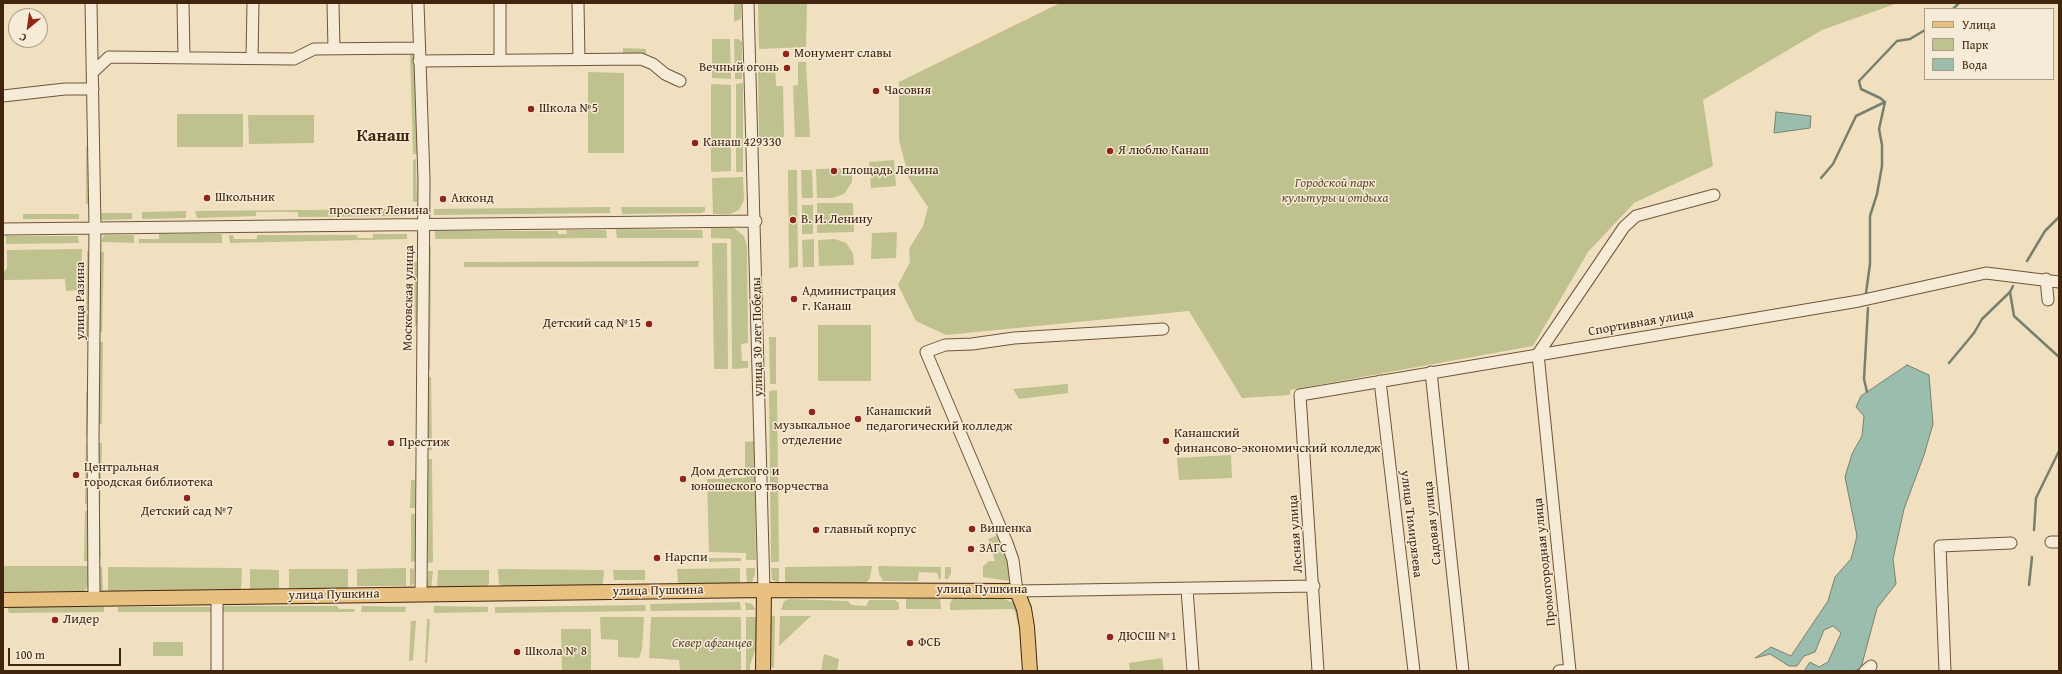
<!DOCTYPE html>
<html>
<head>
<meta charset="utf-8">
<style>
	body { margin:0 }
	#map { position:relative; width:2062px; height:674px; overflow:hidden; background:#f1e0c0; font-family:"Gentium Book Plus",serif }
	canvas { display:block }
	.frame { position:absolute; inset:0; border:4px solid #42250f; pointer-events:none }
	.legend { position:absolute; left:1924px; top:8px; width:130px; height:72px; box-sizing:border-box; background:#f6ebd6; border:1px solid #ae9c86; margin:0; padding:5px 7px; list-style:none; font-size:12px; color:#42250f }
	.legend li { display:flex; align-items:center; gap:8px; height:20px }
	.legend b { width:20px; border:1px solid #ae9c86 }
	.north { position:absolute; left:8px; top:8px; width:40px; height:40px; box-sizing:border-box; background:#f6ebd6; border:1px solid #ae9c86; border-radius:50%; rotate:209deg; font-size:11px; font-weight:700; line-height:16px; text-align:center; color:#42250f }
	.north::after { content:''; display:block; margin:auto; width:14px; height:18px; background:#8f2418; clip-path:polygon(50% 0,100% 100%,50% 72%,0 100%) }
	.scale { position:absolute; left:8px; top:648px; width:113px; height:18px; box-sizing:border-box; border:2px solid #42250f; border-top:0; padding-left:5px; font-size:12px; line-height:14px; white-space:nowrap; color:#42250f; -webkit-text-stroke:3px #f6ebd6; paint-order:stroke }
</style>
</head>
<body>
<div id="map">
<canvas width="2062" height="674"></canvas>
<div class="frame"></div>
<ul class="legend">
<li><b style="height:5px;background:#e8c080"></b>Улица</li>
<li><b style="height:11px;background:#bfc18e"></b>Парк</li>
<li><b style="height:11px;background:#9bbdae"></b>Вода</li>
</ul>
<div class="north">С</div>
<div class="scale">100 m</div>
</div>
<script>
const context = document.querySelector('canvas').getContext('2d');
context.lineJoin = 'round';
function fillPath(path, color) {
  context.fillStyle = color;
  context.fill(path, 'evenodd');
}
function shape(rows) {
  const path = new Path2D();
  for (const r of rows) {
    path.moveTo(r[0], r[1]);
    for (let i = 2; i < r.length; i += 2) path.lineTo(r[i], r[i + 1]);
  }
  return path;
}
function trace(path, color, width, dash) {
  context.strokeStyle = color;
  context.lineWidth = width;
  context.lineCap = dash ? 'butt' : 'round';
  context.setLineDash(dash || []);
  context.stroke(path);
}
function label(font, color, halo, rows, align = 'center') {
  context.font = font + ' "Gentium Book Plus",serif';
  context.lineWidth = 3;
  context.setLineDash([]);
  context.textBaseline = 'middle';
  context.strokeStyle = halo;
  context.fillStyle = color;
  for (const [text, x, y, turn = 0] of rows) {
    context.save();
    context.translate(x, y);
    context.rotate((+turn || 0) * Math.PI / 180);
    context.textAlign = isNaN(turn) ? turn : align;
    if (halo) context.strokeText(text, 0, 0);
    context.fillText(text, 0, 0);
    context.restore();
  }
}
const green = shape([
	[734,3,741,3,741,19,734,22],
	[758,3,807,3,806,47,759,49],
	[1060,3,1898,3,1822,30,1703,100,1713,166,1634,203,1588,252,1533,346,1290,390,1290,395,1242,398,1189,311,946,335,916,321,898,285,910,262,909,249,923,226,928,207,909,179,899,140,899,82],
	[712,39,730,39,731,79,712,78],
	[734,39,738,39,742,42,742,79,735,79],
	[623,48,646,49,646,54,623,54],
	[410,53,414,53,417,154,413,154],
	[798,62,806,62,810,137,795,137,793,86,798,85],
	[775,63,776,86,783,86,784,137,759,138,758,64],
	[588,72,624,73,624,153,588,153],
	[743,83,743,172,736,172,736,84],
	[711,84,731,85,731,171,711,172],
	[177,114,243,114,243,147,177,147],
	[248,115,314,115,314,143,249,144],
	[86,147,91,147,90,204,86,204],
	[416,159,417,202,413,202,413,160],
	[894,160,896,186,871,188,869,162],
	[852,168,852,182,844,194,832,198,817,198,816,169],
	[788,170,797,170,798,267,789,268],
	[801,170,812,170,813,198,802,198],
	[743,177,744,200,739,210,730,214,713,214,712,178],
	[817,203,853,203,854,232,817,233],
	[802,205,813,205,813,234,802,234],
	[610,207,610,213,434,215,434,209],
	[621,207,705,207,705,211,702,213,622,214],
	[407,209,407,216,298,217,298,212,256,212,256,216,197,218,195,211],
	[186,211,186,218,142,219,142,212],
	[99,213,132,213,132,219,102,220,99,218],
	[23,214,79,214,79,219,23,219],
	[711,228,734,228,744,236,747,246,748,343,741,344,742,361,748,361,748,368,732,369,731,239,711,238],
	[616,229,702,230,703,238,617,238],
	[566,230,606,230,607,238,435,239,435,231,558,231,558,234,567,234],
	[897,232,896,258,871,259,872,233],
	[159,234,222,234,222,243,139,243,139,239,159,239],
	[373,234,407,234,407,239,230,243,229,235,233,235,234,239,257,239,257,235,357,235,358,238,373,238],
	[104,235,134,235,134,243,101,242],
	[6,236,78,236,79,243,6,244],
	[814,239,814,267,803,267,802,240],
	[835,239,846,243,853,253,854,265,819,266,818,240],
	[712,243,727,243,728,369,714,369],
	[426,247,431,247,430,370,425,370],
	[82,249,81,290,66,291,65,279,4,280,3,273,7,268,7,250],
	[87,251,92,251,90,343,86,343],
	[98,252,104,252,102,332,99,332],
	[699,261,698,267,464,267,464,262],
	[414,262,417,262,418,325,415,326],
	[818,325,871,325,871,381,818,381],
	[769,337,776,337,776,384,770,384],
	[98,342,103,342,102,424,96,425],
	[426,377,431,377,432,450,426,450],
	[1068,384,1068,393,1019,399,1013,389],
	[777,390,779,562,771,562,769,391],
	[86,392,91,392,91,438,86,438],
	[754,441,756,560,746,560,746,553,709,552,707,479,745,478,745,442],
	[86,443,90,444,90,504,85,504],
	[97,443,102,443,100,509,96,509],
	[1231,455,1232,478,1179,480,1177,458],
	[427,459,432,459,433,562,428,563],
	[411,480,415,480,415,508,410,508],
	[85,511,89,511,90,561,84,561],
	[411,514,415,514,415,561,411,562],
	[95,517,100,517,101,558,96,559],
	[999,535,1015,576,1009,581,983,577,983,566,989,561,995,561,988,539],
	[709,558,741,558,741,561,709,562],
	[3,566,90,566,91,582,84,591,3,592],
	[872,566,870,578,866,583,785,584,785,567],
	[878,566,941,567,941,579,939,579,937,573,919,572,918,581,883,581,879,574],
	[97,567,102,567,103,590,100,591,97,588],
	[108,567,242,568,241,589,108,591],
	[945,567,951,567,951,573,948,579,945,579],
	[406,568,406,586,357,586,357,569],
	[410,568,414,569,414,584,410,586],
	[740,568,740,584,678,584,677,569],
	[746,568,755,568,755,574,752,582,747,584],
	[771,568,779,568,779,583,772,580],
	[250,569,279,570,279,590,250,590],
	[289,569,348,569,348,588,289,588],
	[498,569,604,570,603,583,600,588,505,587,499,584],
	[438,570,489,570,489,583,485,589,437,589],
	[613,570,645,570,645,580,614,580],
	[428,571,433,571,431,589,427,586],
	[953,598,1001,598,1012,602,1018,609,1021,625,1018,625,1015,611,1012,609,950,610,950,603],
	[789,599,848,601,851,605,866,606,869,600,895,600,899,603,899,610,781,610,784,601],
	[906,599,940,599,941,609,906,609],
	[740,602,741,610,651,611,650,604],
	[745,602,752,604,756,610,746,610],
	[645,605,646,611,495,613,495,607],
	[223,606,337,606,339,609,355,609,354,612,223,612],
	[362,606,406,607,405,612,361,612],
	[434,606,439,606,488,607,488,612,434,613],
	[7,607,104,607,104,612,9,613],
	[118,607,213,607,213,612,118,612],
	[768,616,775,616,774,668,768,667],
	[780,616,811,616,779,646],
	[600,617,644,617,642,649,639,658,618,657,618,640,601,639],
	[651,617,741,617,741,671,680,671,679,660,649,658],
	[746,617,758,617,757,645,750,665,750,671,746,671],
	[427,619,430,619,427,663,425,663],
	[411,621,416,621,413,660,409,661],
	[561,629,591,629,591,671,562,671],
	[153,642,183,642,183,656,153,656],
	[824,654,839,659,837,671,821,671],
	[1162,658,1164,671,1130,671,1129,663]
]);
const water = shape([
	[1776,112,1811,116,1810,128,1774,133,1776,112],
	[1907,365,1929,375,1933,424,1924,455,1904,509,1893,559,1896,584,1877,608,1861,668,1854,671,1804,671,1810,662,1819,667,1828,662,1841,633,1833,626,1824,630,1815,652,1804,656,1797,666,1789,666,1770,654,1755,658,1771,647,1791,656,1828,601,1835,577,1851,559,1857,536,1845,477,1852,454,1862,436,1864,416,1856,407,1861,396,1907,365]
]);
const stream = shape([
	[1953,9,1959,3],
	[1821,178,1833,164,1856,116,1885,102],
	[2027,261,2045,231,2059,217],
	[2010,292,2014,316,2059,357],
	[1866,293,1870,264,1870,216,1877,194,1882,166,1882,145,1879,129,1885,102,1880,98,1861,89,1859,81,1897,41,1910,39,1925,30],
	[1949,363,1974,333,1982,319,2010,292,2013,286],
	[1867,392,1864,379,1868,308],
	[2034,530,2036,498,2059,451],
	[2029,585,2032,557]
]);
const minor = shape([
	[91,3,95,227,93,440,94,598],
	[183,3,184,57],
	[333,3,334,49],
	[418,3,424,179,421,594],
	[500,3,500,60],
	[578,3,579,60],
	[748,3,764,590,772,590],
	[252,58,253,3],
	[419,61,641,59,653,64,665,74,680,81],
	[93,72,109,57,294,59,314,49,418,48],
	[3,96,65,89,93,89],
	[3,229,756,221],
	[2046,279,2048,300],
	[1163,329,1014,338,972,344,945,345,926,352,1007,543,1013,560,1017,591,1314,586],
	[1431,372,1463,671],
	[1380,381,1414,671],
	[2051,542,2059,542],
	[1187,589,1193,671],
	[217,671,217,597],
	[1318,671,1300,395,1859,301,1986,273,2059,282],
	[1559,671,1570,670],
	[1570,671,1538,354,1624,227,1636,216,1714,195],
	[1865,671,1871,666],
	[1945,671,1940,546,2011,543]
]);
const major = shape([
	[3,600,764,590,1017,591,1024,609,1027,627,1030,671],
	[763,671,764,590]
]);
const markers = [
	[786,54,4,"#8f2418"],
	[787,68,4,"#8f2418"],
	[876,91,4,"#8f2418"],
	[531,109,4,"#8f2418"],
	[695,143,4,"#8f2418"],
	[1110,151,4,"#8f2418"],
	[834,171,4,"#8f2418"],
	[207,198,4,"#8f2418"],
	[443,199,4,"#8f2418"],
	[793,220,4,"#8f2418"],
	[794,299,4,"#8f2418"],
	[649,324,4,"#8f2418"],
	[812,412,4,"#8f2418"],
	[858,419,4,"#8f2418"],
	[1166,441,4,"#8f2418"],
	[391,443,4,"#8f2418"],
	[76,475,4,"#8f2418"],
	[683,479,4,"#8f2418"],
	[187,498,4,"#8f2418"],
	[972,529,4,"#8f2418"],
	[816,530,4,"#8f2418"],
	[971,549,4,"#8f2418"],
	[657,558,4,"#8f2418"],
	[55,620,4,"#8f2418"],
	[1110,637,4,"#8f2418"],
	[910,643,4,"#8f2418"],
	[517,652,4,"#8f2418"]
];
const poiNames = [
	["Монумент славы",794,54],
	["Вечный огонь",779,68,"right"],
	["Часовня",884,91],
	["Школа №5",539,109],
	["Канаш 429330",703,143],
	["Я люблю Канаш",1118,151],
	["площадь Ленина",842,171],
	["Школьник",215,198],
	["Акконд",451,199],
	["В. И. Ленину",801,220],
	["Администрация",802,292],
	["г. Канаш",802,307],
	["Детский сад №15",641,324,"right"],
	["Канашский",866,412],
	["педагогический колледж",866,427],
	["музыкальное",812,426,"center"],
	["отделение",812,441,"center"],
	["Канашский",1174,434],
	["финансово-экономичский колледж",1174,449],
	["Престиж",399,443],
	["Центральная",84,468],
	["городская библиотека",84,483],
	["Дом детского и",691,472],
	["юношеского творчества",691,487],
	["Детский сад №7",187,512,"center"],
	["Вишенка",980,529],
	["главный корпус",824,530],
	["ЗАГС",979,549],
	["Нарспи",665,558],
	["Лидер",63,620],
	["ДЮСШ №1",1118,637],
	["ФСБ",918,643],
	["Школа № 8",525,652]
];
const parkNames = [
	["Городской парк",1335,184],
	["культуры и отдыха",1335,199],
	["Сквер афганцев",712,644]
];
const streetNames = [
	["проспект Ленина",379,211],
	["Московская улица",409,298,-89],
	["улица Разина",81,301,-90],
	["Спортивная улица",1641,323,-10],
	["улица 30 лет Победы",758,337,-91],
	["Садовая улица",1433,523,-96],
	["улица Тимирязева",1411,524,83],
	["Лесная улица",1296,534,-94],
	["Промогородная улица",1545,562,-96],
	["улица Пушкина",982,590],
	["улица Пушкина",658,591,-1],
	["улица Пушкина",334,595,-1]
];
const districtNames = [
	["Канаш",383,137]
];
fillPath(green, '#bfc18e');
fillPath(water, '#9bbdae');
trace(water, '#77806e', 1);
trace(stream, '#77806e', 2.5);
trace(minor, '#6e543b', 13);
trace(major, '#42250f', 16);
trace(minor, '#f6ebd6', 11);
trace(major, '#e8c080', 14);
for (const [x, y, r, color] of markers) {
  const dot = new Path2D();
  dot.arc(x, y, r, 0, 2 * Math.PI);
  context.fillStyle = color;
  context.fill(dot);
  trace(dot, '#f6ebd6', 1.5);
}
label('13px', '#42250f', '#f6ebd6', poiNames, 'left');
label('italic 13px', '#614c2f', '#f6ebd6', parkNames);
label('13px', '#42250f', '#f6ebd6', streetNames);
label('bold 17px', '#42250f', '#f6ebd6', districtNames);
</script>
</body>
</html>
